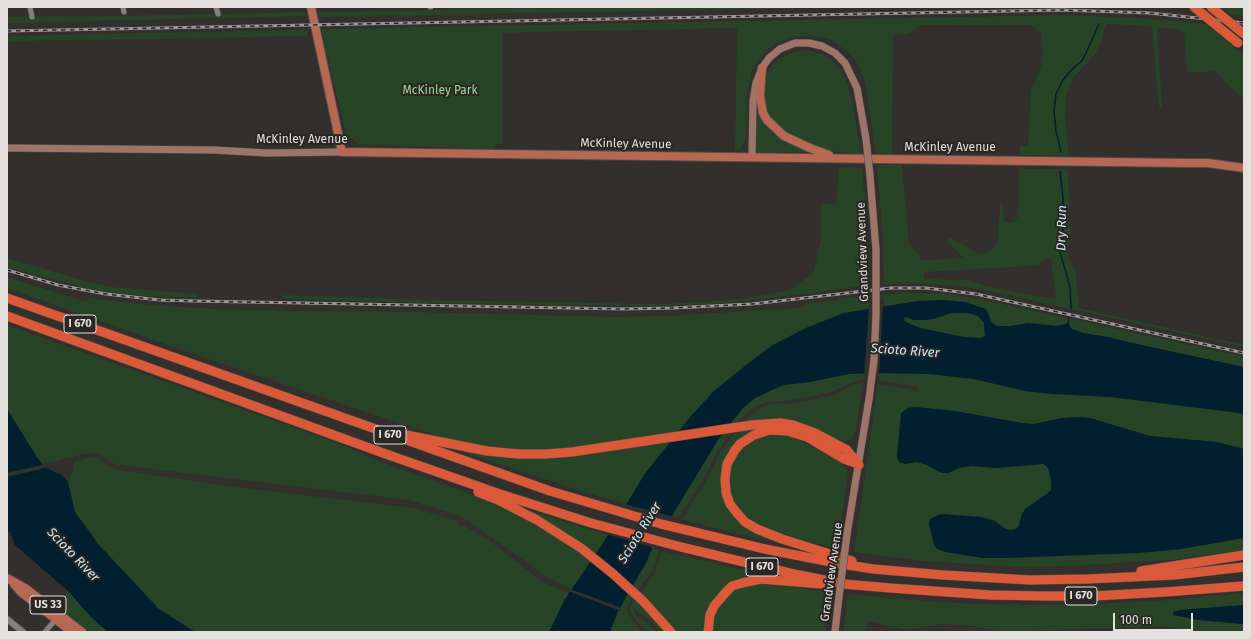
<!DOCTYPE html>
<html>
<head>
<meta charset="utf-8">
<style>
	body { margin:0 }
	#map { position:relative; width:1251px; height:639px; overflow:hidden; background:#332f2d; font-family:"Fira Sans",sans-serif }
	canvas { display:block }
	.frame { position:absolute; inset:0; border:8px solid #e3e0de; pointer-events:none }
	.scale { position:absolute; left:1113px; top:613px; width:80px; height:18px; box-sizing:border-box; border:2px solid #e3e0de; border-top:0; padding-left:5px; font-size:12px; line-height:14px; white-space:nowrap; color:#e3e0de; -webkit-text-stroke:3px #2a2623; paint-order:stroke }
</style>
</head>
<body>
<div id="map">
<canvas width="1251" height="639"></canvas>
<div class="frame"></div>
<div class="scale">100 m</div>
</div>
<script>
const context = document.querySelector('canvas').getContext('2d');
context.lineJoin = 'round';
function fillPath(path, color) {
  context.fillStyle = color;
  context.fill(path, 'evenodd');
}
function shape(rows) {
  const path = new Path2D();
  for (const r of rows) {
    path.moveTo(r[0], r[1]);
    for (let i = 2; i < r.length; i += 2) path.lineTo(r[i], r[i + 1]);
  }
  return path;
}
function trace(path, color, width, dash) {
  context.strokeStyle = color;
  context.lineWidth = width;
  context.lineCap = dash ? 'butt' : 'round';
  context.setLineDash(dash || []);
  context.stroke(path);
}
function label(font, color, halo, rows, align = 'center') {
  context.font = font + ' "Fira Sans",sans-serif';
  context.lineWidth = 4;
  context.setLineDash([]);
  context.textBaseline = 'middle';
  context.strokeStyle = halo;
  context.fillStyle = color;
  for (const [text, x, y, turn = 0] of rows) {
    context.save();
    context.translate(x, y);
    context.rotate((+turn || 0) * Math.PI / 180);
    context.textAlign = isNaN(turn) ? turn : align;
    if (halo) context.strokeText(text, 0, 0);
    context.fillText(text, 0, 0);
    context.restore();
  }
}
const green = shape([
	[622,7,869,7,320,17,317,12],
	[1222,7,1244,7,1244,16,1230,14],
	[305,12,305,16,7,23,7,17,176,15],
	[1063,15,1140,18,1206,24,1244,55,1244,99,1230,88,1216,71,1190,73,1187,71,1184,32,1181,30,1159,27,1157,29,1162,106,1160,109,1159,106,1152,28,1149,26,1106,24,1102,39,1096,53,1073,78,1066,96,1065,116,1069,155,1020,155,1020,146,1028,145,1031,91,1041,67,1043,52,1041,33,1031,25,918,25,909,34,893,35,892,155,876,155,866,88,863,75,855,59,843,48,829,39,815,36,795,36,776,43,766,51,752,70,747,94,746,139,740,149,735,151,737,28,502,33,502,144,495,144,495,149,358,144,346,134,321,29],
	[308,30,308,36,15,41,7,43,7,36],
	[806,50,823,54,830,59,841,69,848,86,852,100,861,154,821,150,779,130,765,112,763,83,766,75,773,65,779,59,796,51],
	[756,111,761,111,765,119,808,150,808,152,758,152,756,151],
	[877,165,902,165,909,244,922,260,964,258,947,242,948,238,954,239,979,254,984,253,993,249,998,241,1000,204,1003,205,1004,221,1007,223,1014,222,1018,216,1019,167,1025,169,1066,169,1068,172,1070,234,1068,258,1075,268,1079,308,1244,345,1244,347,985,290,949,285,907,283,884,284,882,227],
	[1051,258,1056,297,1052,299,986,286,968,280,925,279,924,276,925,272,1030,266,1040,264,1042,260],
	[842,167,862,168,868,239,869,285,790,296,711,304,660,306,426,303,283,299,283,295,425,300,659,304,705,302,743,299,790,290,813,273,821,241,821,204,836,204,839,168],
	[7,258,89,282,111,287,198,294,198,298,145,296,104,292,86,288,7,267],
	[7,277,87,302,88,298,137,304,214,309,280,311,415,312,614,317,668,316,778,309,779,310,806,306,806,303,825,302,846,298,904,293,925,293,949,294,993,302,1244,357,1244,367,1132,343,1108,337,1083,333,1072,329,1068,324,1057,326,1028,323,1011,326,997,326,992,323,990,317,944,300,918,301,884,306,883,297,869,299,869,309,844,313,806,328,773,345,750,362,715,390,691,416,644,475,627,504,587,493,466,453,468,450,486,453,566,449,521,450,496,448,449,440,429,433,179,349,7,288],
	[950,313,968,313,978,316,984,323,985,336,981,338,964,337,924,329,912,325,903,320,905,317,914,320,937,318],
	[7,325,343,445,368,457,475,496,523,517,531,514,532,511,608,535,572,589,549,578,467,520,456,515,409,500,119,465,113,463,99,454,94,453,84,454,43,464,38,459,7,409],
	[864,373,864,379,848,384,828,393,793,400,769,402,759,405,750,410,737,423,715,455,705,477,678,518,672,517,718,440,742,409,755,398,772,390,784,385,810,382,849,374],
	[879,373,930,374,974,379,1025,391,1053,394,1110,397,1232,412,1244,414,1244,449,1217,442,1150,436,1090,418,1079,417,1062,418,1034,424,1022,423,955,411,915,407,908,408,905,464,917,462,927,465,942,473,949,473,958,468,971,466,996,468,1044,464,1048,468,1051,481,1051,490,1048,493,1022,514,1019,525,1016,529,1010,530,1004,528,995,521,981,517,941,514,934,517,1138,553,1181,549,1244,538,1244,550,1171,560,1066,566,1023,567,921,561,854,552,878,384,917,391,917,387,879,380],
	[863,383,856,430,853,437,850,440,841,442,744,422,750,415,765,405,776,404,797,403,834,395,853,385],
	[761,427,731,451,726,502,773,539,772,541,729,532,682,519,706,482,719,454,736,431],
	[776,435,791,437,807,444,841,463,847,470,848,479,836,548,797,539,770,530,750,521,734,503,729,490,729,476,731,466,735,458,740,451,753,441,760,438],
	[91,457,98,459,112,468,119,470,236,487,414,508,457,521,458,525,462,526,464,525,488,540,539,579,549,585,569,593,549,632,195,632,159,609,142,592,99,545,75,512,68,482,74,470,74,462],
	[652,548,659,550,654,568,650,574,631,600,627,609,628,613,641,632,610,632,618,611,646,563],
	[662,551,760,574,760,576,726,587,705,632,676,632,640,593,654,574],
	[753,584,777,585,830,592,826,632,711,632,712,621,715,611,729,593,738,588],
	[68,591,91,617,108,632,90,632,57,606],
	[1244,593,1244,605,1180,610,1198,620,1244,624,1244,632,1197,632,1164,626,1002,632,966,625,939,624,908,630,868,621,866,632,843,632,848,594,936,602,978,604,1071,605,1157,601],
	[635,599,666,632,661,632,652,621,634,610,637,617,648,623,656,632,646,632,635,619,630,610,631,605]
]);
const water = shape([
	[944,300,965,302,986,309,992,323,997,326,1011,326,1028,323,1057,326,1068,323,1072,329,1083,333,1108,337,1132,343,1244,367,1244,414,1232,412,1110,397,1053,394,1025,391,974,379,930,374,879,373,849,374,810,382,784,385,772,390,755,398,742,409,718,440,652,548,646,563,618,611,610,632,549,632,565,599,602,545,644,475,691,416,715,390,750,362,773,345,806,328,844,313,918,301],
	[950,313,968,313,978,316,984,323,985,336,981,338,964,337,924,329,912,325,903,320,905,317,914,320,927,320,937,318],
	[915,407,955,411,1022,423,1034,424,1062,418,1079,417,1090,418,1150,436,1217,442,1244,449,1244,538,1181,549,1138,553,1007,558,983,558,945,552,937,549,934,545,929,525,930,519,934,517,941,514,981,517,995,521,1004,528,1010,530,1016,529,1019,525,1022,514,1025,509,1048,493,1051,490,1051,481,1048,468,1044,464,996,468,971,466,959,468,948,473,942,473,927,465,917,462,905,464,899,462,897,456,901,413,908,408],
	[7,409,38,459,48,469,62,475,68,482,75,512,99,545,159,609,195,632,108,632,91,617,68,591,15,545,10,532,7,531],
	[1244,605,1244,624,1198,620,1173,615,1173,612,1180,610]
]);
const pier = shape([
	[883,304,879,375,864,375,869,307],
	[46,464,49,467,7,477,7,473],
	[625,504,674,517,654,548,606,534],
	[570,589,622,608,621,611,568,591]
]);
const stream = shape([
	[1061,152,1056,131,1054,111,1056,94,1063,80,1075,66,1081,62,1085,55,1099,24],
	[1060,171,1063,198,1063,233,1060,252,1070,287,1071,308],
	[1068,325,1069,319]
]);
const minor = shape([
	[30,7,32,17],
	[123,7,124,12],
	[216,7,218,14],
	[430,7,431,7],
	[45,632,56,619]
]);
const tertiary = shape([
	[7,619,23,632]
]);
const secondary = shape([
	[7,148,214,150,267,153,342,152],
	[752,157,753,101,756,83,762,68,769,58,780,49,795,43,809,43,822,46,835,53,845,63,857,88,866,139],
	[870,176,876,250],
	[847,534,869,399],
	[835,632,838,605]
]);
const primary = shape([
	[311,7,342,152,1187,163,1208,163,1244,168],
	[762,68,760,97,763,113,767,120,784,136,810,148,829,155],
	[7,578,25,588,82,632],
	[14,584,21,592,72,632]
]);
const motorway = shape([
	[7,298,550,491,661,524,765,549,836,563,873,569,943,575,1030,580,1087,579,1174,575,1244,567],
	[7,316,383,453,500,494,591,523,681,547,794,574,844,584,890,588,990,595,1043,596,1094,596,1165,592,1244,586],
	[401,434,487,451,518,454,546,454,572,452,752,425,780,423,793,425,815,433,847,450,859,465],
	[478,492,498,500,537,520,581,548,612,573,643,601,671,632],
	[852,561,782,539,757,529,745,522,737,513,730,504,726,493,725,479,727,464,735,450,740,444,754,435,770,430,787,431,807,437,844,459,858,464],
	[1141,571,1244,555],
	[708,632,710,615,714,606,726,592,732,586,742,583,761,579,821,584]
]);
const rail = shape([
	[7,31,1062,10,1150,13,1244,23],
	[7,270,58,285,106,294,160,300,194,301,622,309,673,308,752,304,891,288,926,288,976,294,1244,353]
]);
const secondaryBridge = shape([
	[866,139,870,176],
	[869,399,874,360,876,314,876,250],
	[838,605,847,534]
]);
const motorwayBridge = shape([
	[1194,7,1238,43],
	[1211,7,1244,34]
]);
const shields = [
	[80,324,32],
	[390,435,32],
	[762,567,32],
	[1081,596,32],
	[48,605,36]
];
const shieldNames = [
	["I 670",80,324],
	["I 670",390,435],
	["I 670",762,567],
	["I 670",1081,596],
	["US 33",48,605]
];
const parkNames = [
	["McKinley Park",440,91]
];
const streetNames = [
	["McKinley Avenue",302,140],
	["McKinley Avenue",626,144,1],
	["McKinley Avenue",950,148],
	["Grandview Avenue",863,252,-92],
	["Grandview Avenue",832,572,-82]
];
const waterNames = [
	["Dry Run",1062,228,-89],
	["Scioto River",905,351,4],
	["Scioto River",640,533,-58],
	["Scioto River",73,555,46]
];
fillPath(green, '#274426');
fillPath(water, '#011f2f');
fillPath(pier, '#332f2d');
trace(stream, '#011f2f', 1.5);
trace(minor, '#4f4c49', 6);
trace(tertiary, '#4f4c49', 8);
trace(secondary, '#4f4c49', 8);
trace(primary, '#4f4c49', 10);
trace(motorway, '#4f4c49', 10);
trace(minor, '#847f7c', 5);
trace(tertiary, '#847f7c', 6);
trace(secondary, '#9e7468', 7);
trace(primary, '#b76853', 8);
trace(motorway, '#d95938', 9);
trace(rail, '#9d9997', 3);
trace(rail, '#2a2623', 1.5, [4.5]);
trace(secondaryBridge, '#4f4c49', 8, []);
trace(motorwayBridge, '#4f4c49', 10, []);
trace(secondaryBridge, '#9e7468', 7);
trace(motorwayBridge, '#d95938', 9);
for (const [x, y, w] of shields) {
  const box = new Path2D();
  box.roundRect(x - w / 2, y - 9, w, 18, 3);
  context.fillStyle = '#2a2623';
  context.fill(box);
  trace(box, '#e3e0de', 1);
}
label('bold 11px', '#e3e0de', null, shieldNames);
label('12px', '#9ddb9b', '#2a2623', parkNames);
label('12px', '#e3e0de', '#2a2623', streetNames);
label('italic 13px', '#c6e6fa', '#2a2623', waterNames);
</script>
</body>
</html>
